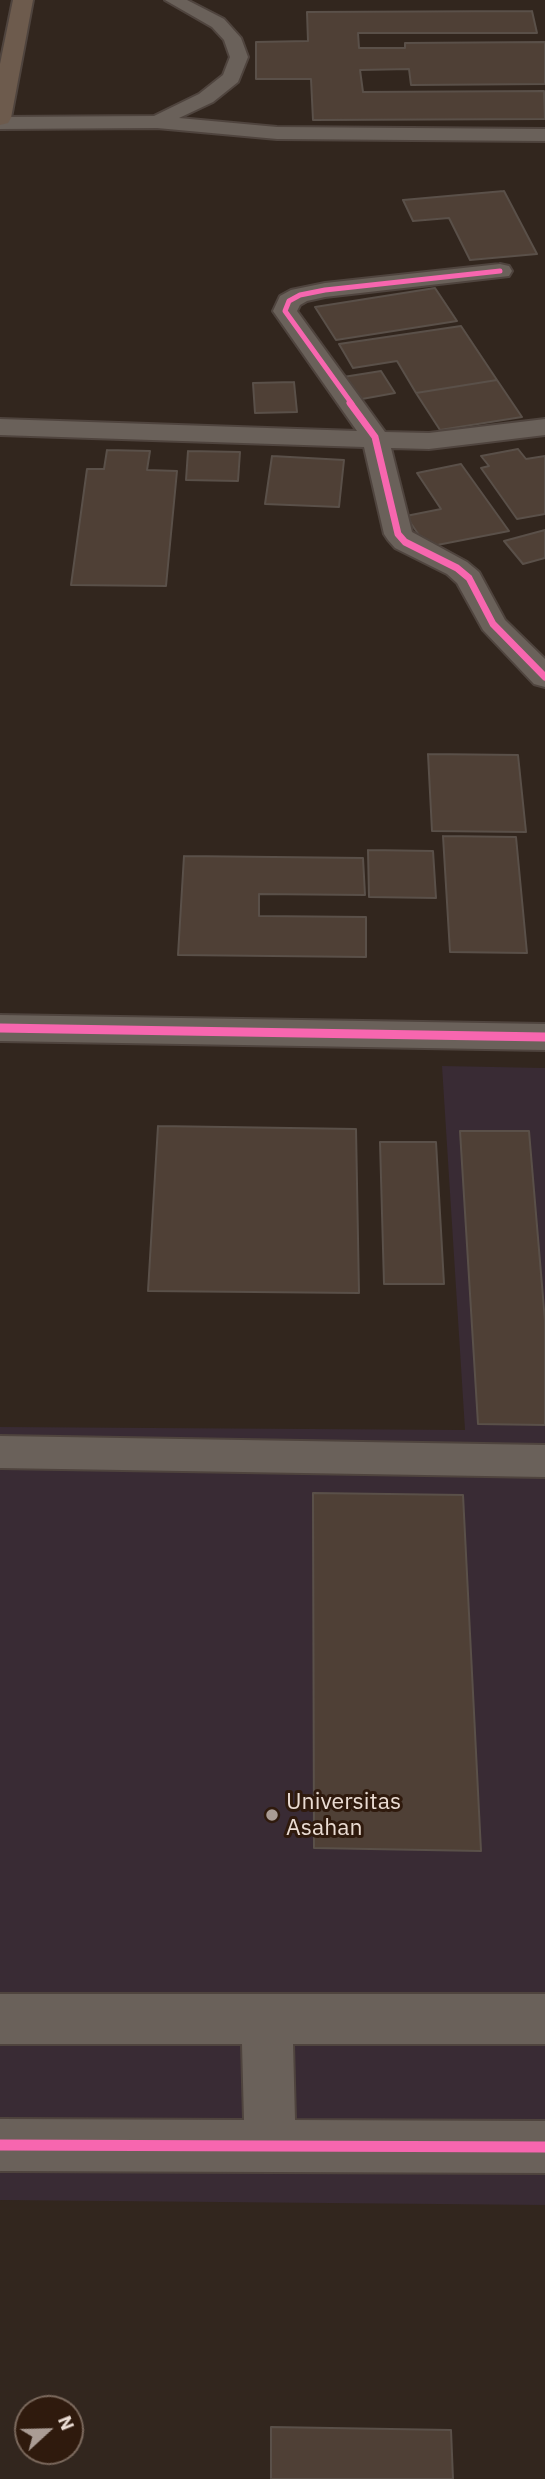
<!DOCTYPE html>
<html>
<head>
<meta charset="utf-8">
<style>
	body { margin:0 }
	#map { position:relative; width:545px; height:2479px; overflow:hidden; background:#32261e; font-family:"IBM Plex Sans",sans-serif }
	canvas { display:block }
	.north { position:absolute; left:14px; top:2395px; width:70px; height:70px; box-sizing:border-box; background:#2f1a0d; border:2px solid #7a685c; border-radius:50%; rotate:68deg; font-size:19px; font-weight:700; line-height:28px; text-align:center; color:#eadcd3 }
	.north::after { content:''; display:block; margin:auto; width:24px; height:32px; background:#aa9c94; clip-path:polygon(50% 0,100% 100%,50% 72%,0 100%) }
</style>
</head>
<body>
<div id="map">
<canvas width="545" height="2479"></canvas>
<div class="north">N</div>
</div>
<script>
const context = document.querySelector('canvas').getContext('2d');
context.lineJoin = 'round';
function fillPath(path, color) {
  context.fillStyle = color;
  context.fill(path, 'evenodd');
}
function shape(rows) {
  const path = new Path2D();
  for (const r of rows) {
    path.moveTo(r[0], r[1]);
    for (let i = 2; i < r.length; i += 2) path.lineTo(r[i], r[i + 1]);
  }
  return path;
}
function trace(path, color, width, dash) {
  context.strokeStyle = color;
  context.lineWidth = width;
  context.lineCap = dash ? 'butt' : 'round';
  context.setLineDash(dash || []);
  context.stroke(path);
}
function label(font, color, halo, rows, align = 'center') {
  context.font = font + ' "IBM Plex Sans",sans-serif';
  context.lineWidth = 6;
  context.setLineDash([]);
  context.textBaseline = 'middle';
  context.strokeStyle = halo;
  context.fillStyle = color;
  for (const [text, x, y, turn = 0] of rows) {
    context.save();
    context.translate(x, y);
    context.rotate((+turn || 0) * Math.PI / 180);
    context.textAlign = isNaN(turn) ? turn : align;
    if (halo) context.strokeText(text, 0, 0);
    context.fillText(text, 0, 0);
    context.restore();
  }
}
const education = shape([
	[442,1066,545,1068,545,2205,0,2200,0,1427,465,1430]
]);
const building = shape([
	[532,11,537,33,358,33,359,48,405,48,405,43,545,42,545,84,411,85,409,69,360,70,363,92,544,91,545,119,313,120,311,79,256,79,256,42,308,41,307,12,532,11],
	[504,191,537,254,470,260,449,218,413,221,403,200,504,191],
	[435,288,457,321,336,340,315,307,435,288],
	[461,326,497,380,416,393,397,361,353,368,339,344,461,326],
	[381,371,395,393,351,401,337,378,381,371],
	[497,380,522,417,440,430,416,393,497,380],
	[294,382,297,412,255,413,253,383,294,382],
	[518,449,526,459,545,456,545,514,517,519,481,468,489,466,481,456,518,449],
	[107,450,150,451,147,470,177,471,166,586,71,585,87,469,104,469,107,450],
	[188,451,240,452,238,481,186,480,188,451],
	[272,456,344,460,339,507,265,504,272,456],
	[461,464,509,531,427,547,406,516,441,509,417,473,461,464],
	[545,530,545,558,523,564,504,541,545,530],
	[428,754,518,755,526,832,432,831,428,754],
	[443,836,516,837,527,953,450,952,443,836],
	[368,850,433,851,436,898,369,897,368,850],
	[184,856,363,858,365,895,259,894,259,916,366,917,366,957,178,955,184,856],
	[158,1126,356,1129,359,1293,148,1291,158,1126],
	[460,1131,529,1131,545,1321,545,1425,478,1424,460,1131],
	[380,1142,436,1142,444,1284,384,1284,380,1142],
	[313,1493,463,1495,481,1851,314,1848,313,1493],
	[271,2427,451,2430,453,2479,271,2479,271,2427]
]);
const lane = shape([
	[165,0,187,0,224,19,241,38,248,57,238,82,213,102,179,118,277,127,545,129,545,141,277,139,157,128,0,129,0,117,154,116,199,94,223,75,230,57,224,40,212,27,165,0],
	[0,1436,545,1445,545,1477,0,1468,0,1436]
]);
const street = shape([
	[500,264,509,266,512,271,509,276,325,297,307,301,300,305,297,311,385,432,429,433,545,419,545,435,429,449,391,448,412,532,467,562,479,572,505,620,545,659,545,687,534,684,483,630,457,583,447,574,395,548,388,540,384,534,364,447,0,435,0,419,357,431,273,311,280,296,291,290,325,283,500,264],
	[0,1015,545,1024,545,1050,0,1041,0,1015],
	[0,1994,545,1994,545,2044,293,2044,295,2120,545,2121,545,2173,0,2171,0,2119,244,2120,242,2044,0,2044,0,1994]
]);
const highway = shape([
	[13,0,33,0,11,118,8,123,0,125,0,64,13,0]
]);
const cyclewayFar3 = shape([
	[352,404,285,311,289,301,300,295,325,290,500,271]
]);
const cyclewayFar2 = shape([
	[350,403,375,437,398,534,405,542,457,568,469,578,493,624,545,677]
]);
const cyclewayFar1 = shape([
	[0,1028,545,1037]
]);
const cycleway = shape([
	[0,2145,545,2147]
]);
const markers = [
	[272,1815,7,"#aa9c94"]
];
const nearPoinames = [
	["Universitas",286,1802],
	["Asahan",286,1828]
];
fillPath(education, '#392b34');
fillPath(building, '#4f4036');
trace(building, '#5a5049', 2);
trace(lane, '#4f443e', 4);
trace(street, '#4f443e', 4);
trace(highway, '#4f443e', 4);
fillPath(lane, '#6a615a');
fillPath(street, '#6a615a');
fillPath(highway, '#6d5b4d');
trace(cyclewayFar3, '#f766af', 5);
trace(cyclewayFar2, '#f766af', 7);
trace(cyclewayFar1, '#f766af', 9);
trace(cycleway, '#f766af', 11);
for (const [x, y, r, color] of markers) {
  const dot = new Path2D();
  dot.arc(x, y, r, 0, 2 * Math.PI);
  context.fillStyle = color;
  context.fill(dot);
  trace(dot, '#2f1a0d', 2.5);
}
label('23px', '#eadcd3', '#2f1a0d', nearPoinames, 'left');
</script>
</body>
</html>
